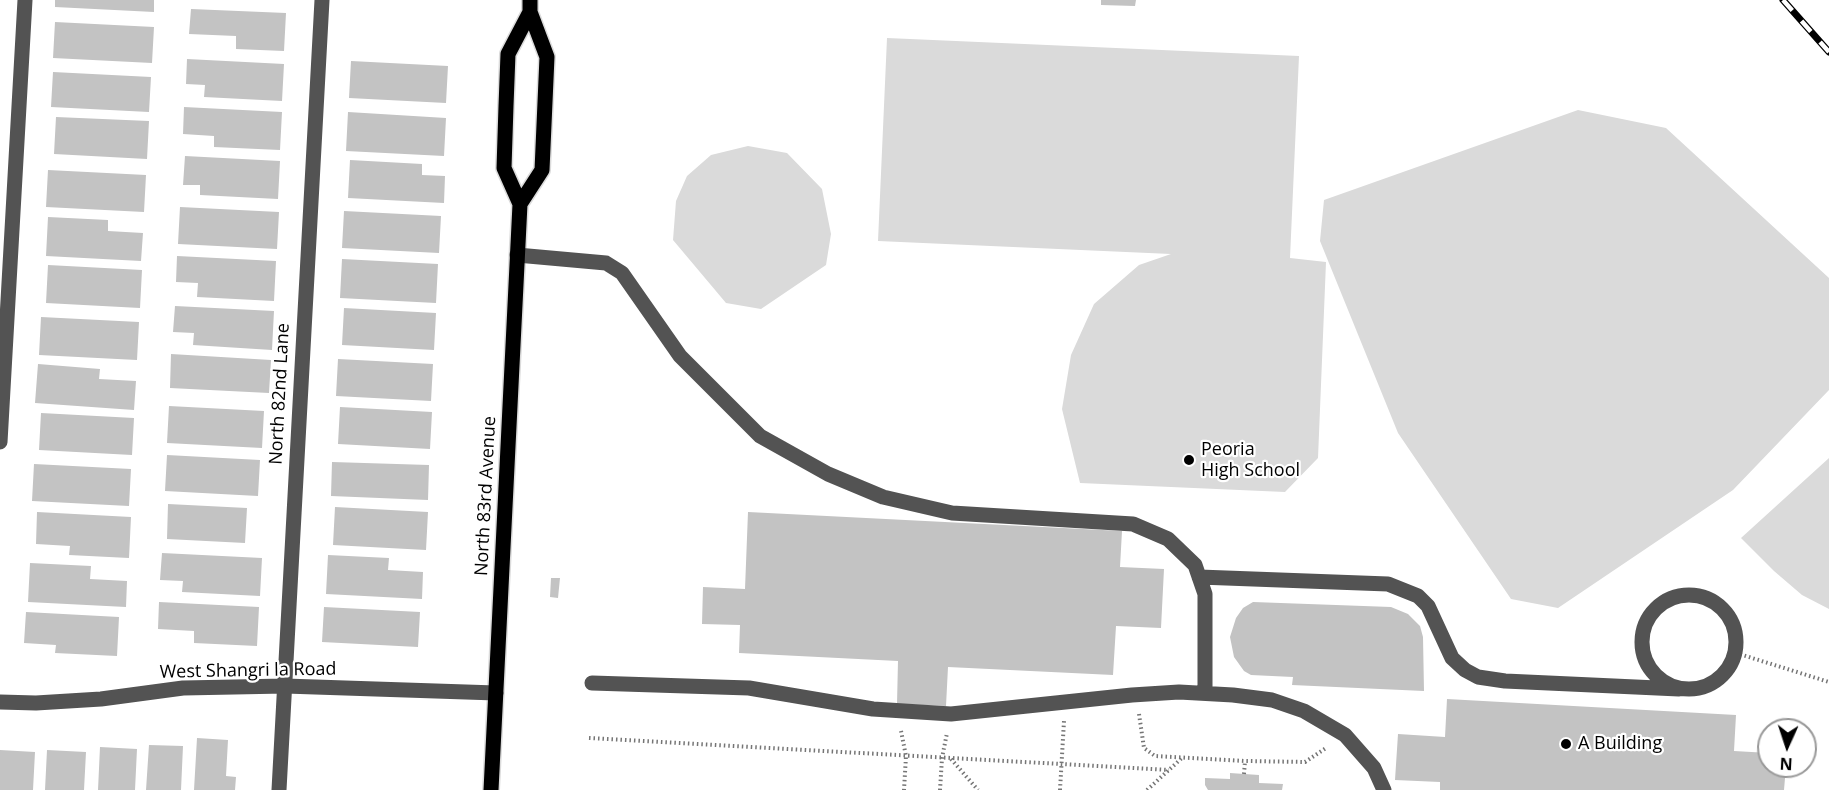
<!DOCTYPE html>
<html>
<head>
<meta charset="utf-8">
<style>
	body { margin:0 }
	#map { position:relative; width:1829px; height:790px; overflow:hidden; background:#fff; font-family:"Open Sans",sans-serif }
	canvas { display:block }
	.north { position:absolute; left:1757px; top:718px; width:60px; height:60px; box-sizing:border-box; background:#fff; border:2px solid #999; border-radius:50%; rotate:183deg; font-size:16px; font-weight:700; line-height:24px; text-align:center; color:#000 }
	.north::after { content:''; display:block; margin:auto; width:21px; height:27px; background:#000; clip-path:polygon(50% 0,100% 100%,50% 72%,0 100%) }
</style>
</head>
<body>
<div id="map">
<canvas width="1829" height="790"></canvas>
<div class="north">N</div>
</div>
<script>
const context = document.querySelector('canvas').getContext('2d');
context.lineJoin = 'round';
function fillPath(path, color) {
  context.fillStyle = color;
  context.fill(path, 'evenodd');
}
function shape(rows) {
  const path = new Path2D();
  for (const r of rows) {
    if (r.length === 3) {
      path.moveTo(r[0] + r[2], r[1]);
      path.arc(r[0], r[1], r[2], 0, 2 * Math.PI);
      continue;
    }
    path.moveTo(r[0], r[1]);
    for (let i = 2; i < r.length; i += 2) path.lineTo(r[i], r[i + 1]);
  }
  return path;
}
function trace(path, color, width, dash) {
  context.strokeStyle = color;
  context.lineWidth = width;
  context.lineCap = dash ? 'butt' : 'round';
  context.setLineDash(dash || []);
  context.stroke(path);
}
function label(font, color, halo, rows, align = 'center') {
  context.font = font + ' "Open Sans",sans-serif';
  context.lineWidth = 4.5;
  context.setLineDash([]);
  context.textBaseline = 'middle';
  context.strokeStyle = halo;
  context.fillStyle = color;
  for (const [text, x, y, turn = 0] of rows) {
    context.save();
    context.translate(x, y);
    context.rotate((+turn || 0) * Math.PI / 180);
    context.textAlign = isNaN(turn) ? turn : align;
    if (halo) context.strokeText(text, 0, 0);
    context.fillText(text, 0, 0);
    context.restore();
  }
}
const green = shape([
	[887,38,1299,56,1290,258,1326,262,1318,458,1285,492,1080,483,1062,409,1071,355,1094,304,1139,265,1171,254,878,241],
	[1578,110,1666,128,1829,278,1829,390,1733,490,1558,608,1511,599,1398,433,1320,241,1324,200],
	[748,146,787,153,822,189,831,234,826,265,761,309,726,303,673,240,676,201,687,176,711,155],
	[1829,458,1829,609,1802,595,1774,571,1741,538]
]);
const building = shape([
	[55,0,154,0,154,12,55,7],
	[1101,0,1136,0,1135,6,1101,5],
	[191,9,286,13,284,51,236,49,236,36,189,34],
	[55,22,154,27,152,63,53,58],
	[187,59,284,64,282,101,204,97,205,85,186,84],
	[351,61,448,66,446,103,349,98],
	[53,72,151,77,149,112,51,107],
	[184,107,282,112,280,150,214,147,214,136,183,134],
	[348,112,446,118,444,156,346,151],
	[56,117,149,121,147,159,54,154],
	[185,156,280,161,278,199,200,195,200,185,183,185],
	[350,160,422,164,422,175,445,176,444,203,348,198],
	[48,170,146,175,144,212,46,207],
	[180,207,279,212,277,249,178,244],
	[344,211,441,216,439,253,342,248],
	[48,217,108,220,108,231,143,233,141,261,46,256],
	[177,256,276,261,274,301,197,297,198,283,176,282],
	[342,259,438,264,436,303,340,298],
	[48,265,142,270,140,308,46,303],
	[175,306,274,311,272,350,193,345,194,333,173,332],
	[344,308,436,313,434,350,342,345],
	[41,317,139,322,137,360,39,355],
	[171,354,271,360,269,393,170,388],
	[338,359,433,364,431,401,336,396],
	[38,364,100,369,99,379,136,381,134,410,35,403],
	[169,406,264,411,262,448,167,443],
	[340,407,432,412,430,449,338,444],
	[41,413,134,418,132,455,39,450],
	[167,455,260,460,258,496,165,491],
	[332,462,429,465,428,500,331,496],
	[34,464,131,469,129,506,32,501],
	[168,504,247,508,245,543,167,539],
	[335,507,428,512,426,550,333,545],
	[37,512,131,517,129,558,69,555,70,546,36,544],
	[748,512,1122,531,1120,567,1164,569,1161,628,1116,626,1113,675,948,667,946,706,897,704,898,661,739,653,740,625,702,624,703,587,745,589],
	[162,553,262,558,260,596,182,592,183,581,160,580],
	[328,555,389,558,388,570,423,572,422,599,326,594],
	[30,563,91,566,90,579,127,581,126,607,28,602],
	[551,578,560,578,558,598,550,597],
	[159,602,259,607,257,646,194,643,194,631,158,629],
	[1253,602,1391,607,1408,614,1420,626,1423,637,1424,691,1292,685,1293,677,1251,675,1244,671,1234,657,1230,637,1236,618,1243,608],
	[324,607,420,612,418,647,322,642],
	[26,612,119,617,117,656,55,653,56,645,24,643],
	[1447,699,1736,715,1734,751,1769,753,1769,766,1786,766,1784,790,1440,790,1440,782,1395,780,1398,734,1445,737],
	[197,738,228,740,226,776,236,777,235,790,194,790],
	[149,745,183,746,181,790,146,790],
	[100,747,137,749,135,790,98,790],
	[0,750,35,752,33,790,0,790],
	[47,750,86,752,84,790,45,790],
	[1230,773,1259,775,1259,783,1283,784,1282,790,1208,790,1205,785,1205,778,1230,779]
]);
const path = shape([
	[1736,653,1829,682],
	[1139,714,1144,748,1155,756,1245,761,1305,762,1326,748],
	[901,731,906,756,904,790],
	[589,738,1169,770],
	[951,759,978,790],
	[1244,774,1245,761],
	[940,790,942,758,947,733],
	[1060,790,1064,721],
	[1147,790,1183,757]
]);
const minor = shape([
	[517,255,606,263,622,273,680,356,760,436,828,474,883,497,952,513,1133,524,1168,539,1195,565,1205,594,1205,693],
	[0,442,25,0],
	[1199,577,1388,584,1418,596,1428,606,1452,658,1465,670,1478,677,1505,681,1679,689],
	[1689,642,47],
	[592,683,749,688,873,709,951,714,1132,695,1179,692,1233,695,1272,700,1304,711,1345,735,1374,768,1384,790],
	[0,702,36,703,101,699,183,688,285,686,496,693],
	[279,790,322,0]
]);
const major = shape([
	[520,204,542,170,547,57,530,12,530,0],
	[491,790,520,204,504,168,506,106,508,54,530,12]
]);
const rail = shape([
	[1783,0,1829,52]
]);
const markers = [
	[1189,460,6,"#000"],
	[1566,744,6,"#000"]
];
const streetNames = [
	["North 82nd Lane",280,394,-87],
	["North 83rd Avenue",486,496,-87],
	["West Shangri la Road",248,671,-1]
];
const poiNames = [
	["Peoria",1201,450],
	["High School",1201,471],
	["A Building",1578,744]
];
fillPath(green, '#dadada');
fillPath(building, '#c3c3c3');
trace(major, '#dbdbdb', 18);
trace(path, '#757575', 4, [1.5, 3]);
trace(minor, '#535353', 15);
trace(major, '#000', 15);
trace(rail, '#000', 7);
trace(rail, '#fff', 4.5, [14]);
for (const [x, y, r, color] of markers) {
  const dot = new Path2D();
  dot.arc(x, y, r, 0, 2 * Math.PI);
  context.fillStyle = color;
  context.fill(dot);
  trace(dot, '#fff', 2);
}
label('18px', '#000', '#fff', streetNames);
label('18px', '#000', '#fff', poiNames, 'left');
</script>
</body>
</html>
